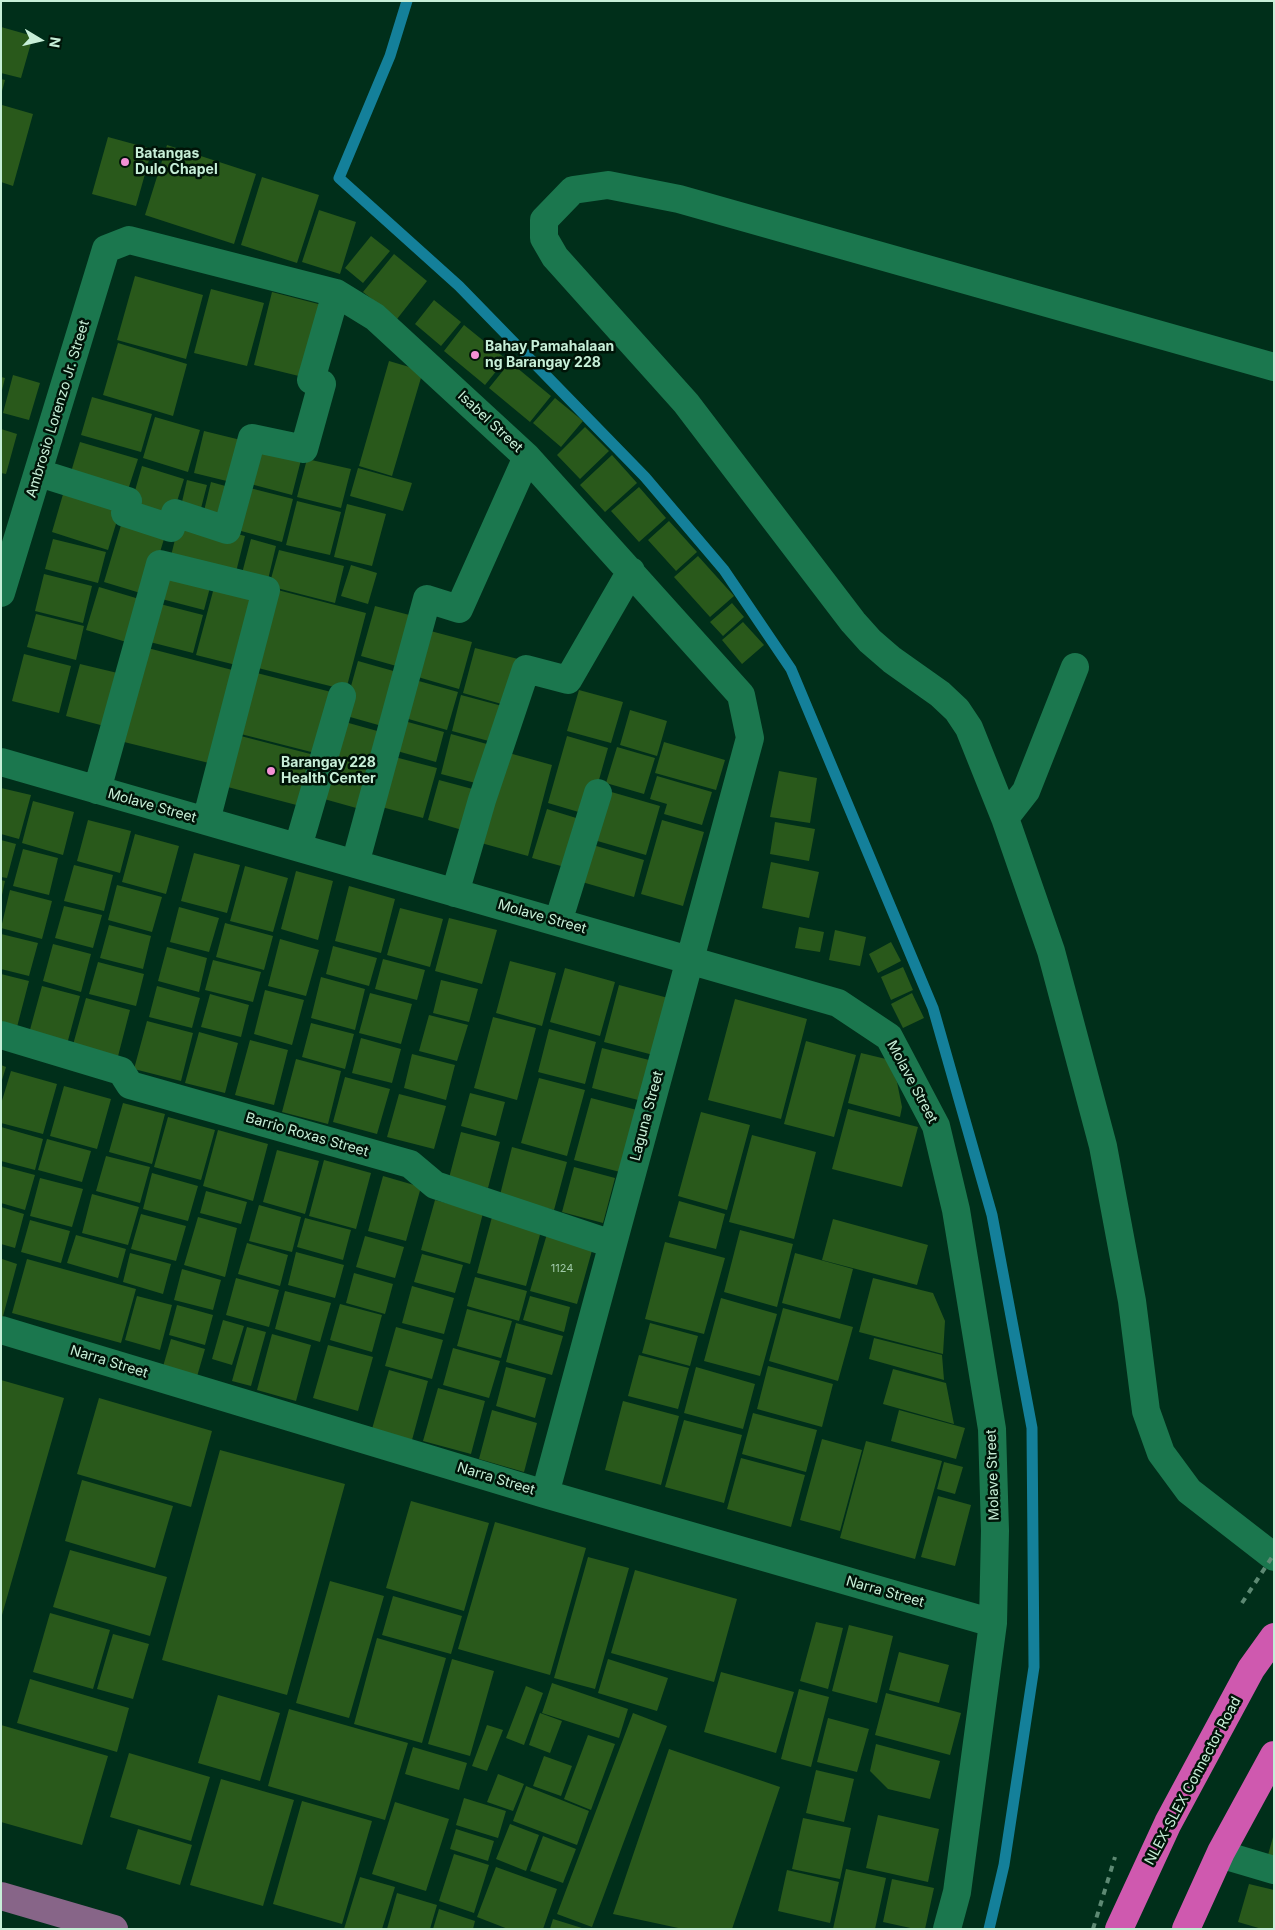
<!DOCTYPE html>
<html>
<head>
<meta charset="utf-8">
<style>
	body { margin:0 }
	#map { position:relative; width:1275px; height:1930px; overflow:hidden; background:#002f1a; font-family:Inter,sans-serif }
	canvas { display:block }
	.frame { position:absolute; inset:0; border:2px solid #c7efd8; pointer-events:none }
	.north { position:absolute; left:15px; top:15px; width:50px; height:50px; -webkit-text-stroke:4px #001408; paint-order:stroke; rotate:99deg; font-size:14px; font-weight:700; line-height:20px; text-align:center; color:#c7efd8 }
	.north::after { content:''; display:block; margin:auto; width:18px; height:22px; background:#c7efd8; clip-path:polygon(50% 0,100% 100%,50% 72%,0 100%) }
</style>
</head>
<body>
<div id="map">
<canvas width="1275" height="1930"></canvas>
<div class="frame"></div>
<div class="north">N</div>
</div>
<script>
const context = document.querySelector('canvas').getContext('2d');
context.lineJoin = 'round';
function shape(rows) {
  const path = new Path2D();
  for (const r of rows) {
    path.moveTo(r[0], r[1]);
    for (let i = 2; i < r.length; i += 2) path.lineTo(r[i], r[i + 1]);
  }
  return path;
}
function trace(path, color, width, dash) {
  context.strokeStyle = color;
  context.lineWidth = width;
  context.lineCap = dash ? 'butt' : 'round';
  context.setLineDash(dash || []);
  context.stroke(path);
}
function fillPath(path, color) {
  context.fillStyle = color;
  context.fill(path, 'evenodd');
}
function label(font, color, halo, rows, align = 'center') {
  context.font = font + ' Inter,sans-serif';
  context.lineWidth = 5;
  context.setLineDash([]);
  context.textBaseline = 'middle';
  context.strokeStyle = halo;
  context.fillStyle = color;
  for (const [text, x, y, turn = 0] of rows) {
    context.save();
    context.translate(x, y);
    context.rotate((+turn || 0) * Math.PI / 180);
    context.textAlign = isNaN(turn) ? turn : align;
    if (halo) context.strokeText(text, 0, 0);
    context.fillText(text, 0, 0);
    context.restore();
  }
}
const stream = shape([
	[407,1,390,56,339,178,459,286,645,477,724,570,791,669,933,1008,992,1215,1032,1428,1034,1667,1004,1865,989,1929]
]);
const building = shape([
	[1,27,33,36,21,78,1,73],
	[1,79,5,80,2,91,1,91],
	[2,105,33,114,13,186,1,182],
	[108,137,152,149,136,206,92,194],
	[167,145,256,174,234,244,145,215],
	[262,177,319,195,297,263,241,245],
	[319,210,356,222,340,274,302,262],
	[371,236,390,251,363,283,345,268],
	[394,254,427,281,397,319,363,292],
	[135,276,203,295,186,359,117,340],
	[211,289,264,303,247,366,194,353],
	[272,292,326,306,307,378,254,365],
	[434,300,461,322,441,346,415,324],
	[464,325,506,359,485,385,444,351],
	[118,343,187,364,173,416,103,395],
	[389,361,423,371,392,476,359,466],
	[510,362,551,396,530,422,489,388],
	[13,375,40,383,29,420,3,413],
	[1,377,5,378,2,390,1,390],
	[92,397,152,414,141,452,81,435],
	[555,398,583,421,561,447,533,423],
	[155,417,200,430,188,472,143,458],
	[585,427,609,451,580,479,557,455],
	[1,429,17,434,6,474,1,473],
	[204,431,249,442,239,484,194,473],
	[80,442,138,459,125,499,68,482],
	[253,443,302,456,292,495,243,482],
	[612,455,637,483,605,512,580,485],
	[307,459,351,469,341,508,297,497],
	[142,466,184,479,170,524,129,512],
	[358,468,412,483,403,511,350,496],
	[187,480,207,485,198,520,179,515],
	[211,482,236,489,227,525,202,519],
	[66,484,123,501,108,550,52,532],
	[242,486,293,499,282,542,230,528],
	[639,487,666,518,639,542,611,511],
	[297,501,341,512,330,555,286,545],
	[347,504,386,514,372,566,334,557],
	[124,515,167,529,147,595,104,582],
	[180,519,245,536,234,580,169,564],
	[669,521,697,552,676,571,648,540],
	[53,539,106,552,98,583,45,569],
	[251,539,276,546,266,588,240,581],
	[279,550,344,566,335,603,269,586],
	[698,556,734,596,710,617,674,577],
	[351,565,377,573,368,604,341,596],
	[161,567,212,580,204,610,154,597],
	[44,574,92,586,83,623,35,611],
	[216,580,263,592,244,667,196,655],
	[99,587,146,601,133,644,86,630],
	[270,588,366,613,346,690,250,666],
	[156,603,203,615,193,653,146,641],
	[732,603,744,617,723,636,710,622],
	[375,606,421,618,407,669,361,656],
	[36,614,84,626,76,660,27,647],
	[743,622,764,645,742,664,722,640],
	[423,629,472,642,459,689,411,675],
	[140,646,240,672,217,765,116,740],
	[475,648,518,659,505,705,463,693],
	[24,654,71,666,59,713,12,701],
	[358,661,404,674,389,728,343,715],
	[80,664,126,675,112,728,66,716],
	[249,671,339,694,323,755,233,732],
	[408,678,458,692,447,730,398,716],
	[579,690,623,702,611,743,567,731],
	[461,695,506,707,496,743,452,731],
	[630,710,667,721,657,756,620,745],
	[397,719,444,732,436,762,390,749],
	[338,720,388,734,367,811,317,797],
	[233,734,322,757,308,808,220,785],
	[451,734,494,746,483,785,441,774],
	[567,736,608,748,589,815,548,803],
	[664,742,725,760,716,790,655,773],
	[617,747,655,758,644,794,606,783],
	[498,750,552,765,528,856,474,841],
	[387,755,437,768,423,818,374,805],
	[779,771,817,778,810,823,770,817],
	[657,776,712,792,702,825,664,814,667,804,650,799],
	[439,780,480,791,469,832,428,820],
	[1,788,31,795,19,839,1,834],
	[601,789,660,806,646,855,587,838],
	[33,801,74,812,63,855,22,843],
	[547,809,586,821,572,869,532,858],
	[88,820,131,831,120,873,77,861],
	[662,820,704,832,683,906,641,894],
	[775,822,815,829,809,861,770,854],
	[135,834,179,846,166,894,122,882],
	[1,840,16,844,7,878,1,877],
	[586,843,644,860,634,897,575,880],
	[23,849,58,858,49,895,13,886],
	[194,853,240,865,227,913,181,901],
	[771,862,819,872,809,918,762,908],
	[74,865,113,875,104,911,64,901],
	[245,866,288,878,273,932,230,921],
	[296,871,333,881,318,940,281,929],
	[1,880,5,881,2,895,1,895],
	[117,885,162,897,152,932,108,920],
	[349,886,395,899,381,953,335,941],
	[10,890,52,901,42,939,1,928],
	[64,906,102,915,93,948,55,938],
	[179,907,219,918,209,952,170,942],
	[400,908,443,919,430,967,387,955],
	[449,918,497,930,482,984,435,971],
	[225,923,273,936,264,970,216,957],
	[109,925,151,936,143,969,100,958],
	[799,927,824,932,820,952,795,948],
	[835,930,866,937,860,966,829,960],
	[1,934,38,943,29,976,1,969],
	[280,939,319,950,306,996,268,986],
	[891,942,901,961,878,973,869,954],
	[53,944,91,954,81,992,43,981],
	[333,946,377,958,369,986,326,974],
	[167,947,207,958,199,992,158,981],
	[383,959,425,970,417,1000,375,989],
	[213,960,261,972,253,1002,205,990],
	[510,961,556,973,542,1026,496,1013],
	[98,962,144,974,136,1006,89,994],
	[903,967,913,990,891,1000,881,977],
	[565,968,615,982,600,1036,550,1022],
	[1,974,29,981,17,1027,1,1023],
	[321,977,365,989,355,1030,311,1018],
	[441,980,478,989,469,1022,433,1013],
	[619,985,672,999,657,1056,604,1042],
	[42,986,80,996,66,1048,28,1037],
	[157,986,200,998,192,1028,149,1017],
	[265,990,304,1000,292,1045,254,1034],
	[370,993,412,1004,401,1044,359,1033],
	[912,993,924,1018,903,1028,891,1004],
	[210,994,249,1005,241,1037,201,1027],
	[86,998,130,1010,116,1064,71,1052],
	[735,999,807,1019,781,1119,708,1100],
	[429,1015,468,1025,457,1061,419,1051],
	[493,1017,536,1028,517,1100,474,1088],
	[147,1021,193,1033,181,1081,134,1069],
	[311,1023,354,1034,345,1069,302,1057],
	[549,1029,596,1042,585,1084,538,1072],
	[199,1032,238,1043,225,1093,185,1083],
	[361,1038,401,1049,392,1083,352,1073],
	[250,1040,288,1050,274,1105,235,1095],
	[806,1041,856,1055,834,1137,784,1124],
	[602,1048,653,1061,642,1101,592,1088],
	[861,1053,886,1059,897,1082,902,1107,900,1117,848,1103],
	[412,1054,455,1065,446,1100,404,1088],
	[296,1059,341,1071,328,1124,282,1112],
	[1,1065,6,1067,2,1080,1,1080],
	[11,1071,57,1084,43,1134,1,1123,1,1104],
	[345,1077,390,1089,377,1134,333,1122],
	[539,1078,585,1090,567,1156,521,1143],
	[64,1086,111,1099,97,1149,50,1136],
	[470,1093,505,1102,496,1136,461,1126],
	[399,1094,446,1106,434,1149,387,1137],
	[591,1098,637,1110,620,1172,574,1160],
	[123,1103,165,1114,152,1164,109,1152],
	[848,1109,918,1127,902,1187,832,1169],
	[701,1112,750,1125,727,1210,678,1196],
	[168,1117,215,1130,201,1180,154,1167],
	[1,1127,43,1139,35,1170,1,1161],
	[218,1130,268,1144,253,1201,203,1186],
	[461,1132,500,1142,488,1188,449,1178],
	[752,1135,816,1152,794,1239,729,1222],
	[47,1139,91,1151,82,1182,38,1170],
	[512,1147,567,1162,554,1210,500,1195],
	[277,1150,319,1161,305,1214,263,1202],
	[106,1156,150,1167,140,1203,96,1191],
	[324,1160,371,1173,356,1229,309,1216],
	[1,1166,35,1175,25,1210,1,1203],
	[574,1167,615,1178,603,1223,562,1212],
	[152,1173,198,1186,188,1221,143,1209],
	[383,1176,421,1187,406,1241,368,1231],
	[40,1178,83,1189,72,1227,30,1216],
	[206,1191,247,1202,241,1224,200,1213],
	[92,1194,139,1207,128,1245,82,1233],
	[435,1200,483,1213,470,1264,421,1250],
	[679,1201,725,1214,716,1249,669,1237],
	[259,1205,301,1217,292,1252,249,1241],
	[1,1207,24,1214,15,1248,1,1244],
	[141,1214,186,1226,176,1261,131,1249],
	[198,1217,237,1228,225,1277,184,1265],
	[492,1217,541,1231,526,1286,477,1273],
	[305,1218,351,1230,343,1260,297,1247],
	[833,1219,928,1245,917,1285,822,1260],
	[30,1220,70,1231,61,1263,21,1252],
	[740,1230,793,1244,777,1307,724,1292],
	[547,1234,593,1247,577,1304,530,1291],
	[76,1235,126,1249,118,1278,67,1263],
	[365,1236,404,1247,395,1278,356,1267],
	[665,1242,725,1258,704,1334,645,1319],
	[247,1243,288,1255,280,1286,238,1274],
	[296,1252,344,1265,335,1298,288,1285],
	[130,1253,171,1264,163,1294,123,1282],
	[795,1253,853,1269,840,1319,782,1303],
	[422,1254,463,1265,455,1293,414,1282],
	[2,1259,17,1264,2,1320,1,1262],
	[27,1259,136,1289,121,1343,12,1313],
	[182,1269,221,1280,213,1310,174,1300],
	[354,1273,393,1284,385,1314,346,1303],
	[475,1277,527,1291,519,1321,467,1306],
	[236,1278,279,1290,269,1327,226,1315],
	[873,1278,933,1293,945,1321,943,1354,859,1332],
	[412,1286,454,1298,444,1334,402,1323],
	[285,1291,331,1303,320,1342,275,1329],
	[137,1296,172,1305,160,1350,125,1340],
	[530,1296,570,1307,564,1332,523,1320],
	[721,1298,777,1314,760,1376,704,1361],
	[340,1304,382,1315,372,1352,330,1340],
	[177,1305,213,1315,205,1345,169,1335],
	[783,1308,853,1327,838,1381,769,1361],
	[467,1309,512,1321,501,1358,457,1346],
	[223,1320,244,1326,232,1365,212,1359],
	[516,1323,563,1336,552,1375,506,1362],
	[650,1323,698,1336,690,1366,642,1353],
	[247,1327,266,1332,251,1386,232,1381],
	[396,1327,443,1340,432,1379,385,1366],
	[272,1334,311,1345,296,1401,257,1390],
	[874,1338,942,1355,944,1380,869,1359],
	[171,1339,205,1349,196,1380,162,1370],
	[328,1345,373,1357,358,1411,313,1398],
	[453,1348,500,1361,489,1398,443,1385],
	[639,1355,689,1368,678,1409,628,1396],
	[768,1366,833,1384,822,1427,757,1409],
	[506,1367,546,1378,535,1418,496,1406],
	[696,1367,755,1384,743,1429,684,1413],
	[893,1369,946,1383,954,1424,883,1404],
	[389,1370,428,1381,412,1440,372,1429],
	[1,1380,64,1398,2,1615,1,1615],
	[438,1388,485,1401,471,1454,423,1441],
	[99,1398,212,1431,191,1507,77,1474],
	[623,1401,679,1416,661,1485,605,1470],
	[492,1410,537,1423,524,1472,479,1459],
	[899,1410,965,1428,956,1459,891,1441],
	[753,1413,817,1430,806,1472,742,1454],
	[684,1420,742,1435,724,1503,665,1487],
	[822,1439,862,1450,840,1531,800,1520],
	[866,1441,942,1461,915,1559,840,1538],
	[220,1450,345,1484,287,1695,162,1660],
	[741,1458,805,1475,791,1527,727,1509],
	[944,1462,963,1467,955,1494,937,1489],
	[82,1480,173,1506,155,1568,65,1541],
	[938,1496,971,1505,955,1566,921,1557],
	[411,1501,489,1523,464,1611,386,1588],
	[495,1522,586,1548,550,1675,458,1649],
	[70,1550,167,1577,150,1636,53,1607],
	[588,1557,629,1568,595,1689,554,1678],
	[635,1570,737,1599,714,1682,611,1653],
	[330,1581,384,1596,349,1718,296,1703],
	[393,1596,462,1616,451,1654,382,1635],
	[50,1613,110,1630,93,1689,33,1672],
	[816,1622,843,1628,828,1689,800,1681],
	[849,1625,893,1636,877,1703,832,1691],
	[113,1634,149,1644,133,1699,97,1689],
	[377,1638,446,1658,422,1743,354,1724],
	[899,1652,949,1665,939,1703,889,1690],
	[452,1659,494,1671,470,1756,428,1744],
	[608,1659,668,1678,657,1711,598,1693],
	[721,1672,794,1692,776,1753,704,1732],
	[30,1679,129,1708,117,1752,17,1723],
	[552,1683,628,1709,619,1738,542,1713],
	[526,1686,543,1693,524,1745,506,1738],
	[799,1689,829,1697,811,1767,781,1759],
	[886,1693,961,1713,950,1755,875,1735],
	[218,1695,280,1713,260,1781,198,1763],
	[289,1709,408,1743,385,1820,268,1786],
	[540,1713,562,1721,550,1753,529,1745],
	[633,1713,667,1726,592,1927,557,1914],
	[828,1718,869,1729,857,1772,817,1762],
	[1,1725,108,1756,82,1845,1,1822],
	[487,1725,503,1730,487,1771,472,1766],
	[588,1735,615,1744,591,1810,564,1799],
	[876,1744,940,1761,930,1799,888,1789,870,1771],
	[413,1747,467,1763,459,1790,405,1774],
	[669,1749,780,1787,732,1929,683,1929,613,1914],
	[129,1753,210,1777,191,1841,110,1817],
	[544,1756,572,1766,561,1796,533,1786],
	[816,1770,854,1779,844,1822,806,1813],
	[498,1774,524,1784,513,1811,487,1802],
	[221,1779,294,1800,263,1906,190,1885],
	[526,1786,589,1811,577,1845,513,1821],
	[464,1798,506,1811,498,1838,456,1825],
	[302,1801,372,1821,342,1924,273,1904],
	[395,1802,449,1819,426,1891,372,1874],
	[878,1815,939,1829,928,1882,866,1868],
	[803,1818,851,1828,840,1879,792,1869],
	[510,1824,539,1835,526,1871,496,1859],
	[138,1829,192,1845,180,1885,126,1869],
	[456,1829,494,1841,488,1861,450,1849],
	[543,1836,576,1849,563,1883,530,1871],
	[1273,1837,1274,1837,1274,1869,1265,1866],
	[454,1854,489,1865,474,1913,439,1901],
	[496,1867,557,1889,543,1929,508,1929,477,1917],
	[846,1869,886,1878,875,1929,833,1929],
	[787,1870,839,1882,830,1923,778,1911],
	[360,1877,395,1887,382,1929,344,1929],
	[892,1879,934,1888,925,1929,915,1929,883,1922],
	[1249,1884,1274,1890,1274,1929,1262,1929,1238,1922],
	[397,1893,437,1905,430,1929,387,1929],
	[439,1909,475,1921,473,1929,433,1929],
	[553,1919,582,1928,582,1929,550,1929]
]);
const minor = shape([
	[39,473,128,501,125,513,171,528,175,513,227,530,252,438,304,449,322,384,311,380,336,293],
	[1,593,106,249,129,240,336,293,375,317,527,457,741,695,750,738,545,1494],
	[1075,667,1026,791,1005,818,1051,951,1103,1146,1132,1301,1146,1411,1161,1453,1189,1491,1274,1557],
	[1,762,838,1003,889,1037,936,1126,956,1210,992,1429,995,1531,993,1623,957,1892,947,1929],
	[97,790,160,564,266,590,206,821],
	[1005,818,969,728,957,710,940,694,892,660,870,641,853,622,686,403,555,257,544,238,544,220,573,190,608,185,679,199,1274,367],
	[298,847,342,696],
	[355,864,427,599,459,609,527,457],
	[455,893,482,800,526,669,568,680,631,571],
	[558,922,598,793],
	[1,1035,121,1071,130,1085,410,1164,435,1185,612,1244],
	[1,1330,545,1494,993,1623],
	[1230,1857,1274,1870]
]);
const major = shape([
	[1,1896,114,1929]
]);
const highway = shape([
	[1119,1929,1168,1823,1251,1669,1274,1637],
	[1186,1929,1221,1852,1274,1755]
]);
const rail = shape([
	[1242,1603,1274,1554],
	[1093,1929,1115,1857]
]);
const markers = [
	[125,162,5,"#f391d5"],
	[475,355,5,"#f391d5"],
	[271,771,5,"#f391d5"]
];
const numberNames = [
	["1124",562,1269]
];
const poiNames = [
	["Batangas",135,154],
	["Dulo Chapel",135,170],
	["Bahay Pamahalaan",485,347],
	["ng Barangay 228",485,363],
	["Barangay 228",281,763],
	["Health Center",281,779]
];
const streetNames = [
	["Ambrosio Lorenzo Jr. Street",58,409,-73],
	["Isabel Street",490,422,43],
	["Molave Street",152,806,16],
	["Molave Street",542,917,16],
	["Molave Street",912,1082,62],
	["Laguna Street",647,1116,-75],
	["Barrio Roxas Street",307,1135,16],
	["Narra Street",109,1362,17],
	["Molave Street",993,1475,-92],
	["Narra Street",496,1479,17],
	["Narra Street",885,1592,16],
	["NLEX-SLEX Connector Road",1193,1781,-62]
];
trace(stream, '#14809a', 11);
fillPath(building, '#29591b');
trace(minor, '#1b774e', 28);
trace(major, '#876588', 28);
trace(highway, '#cf59af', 28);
trace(rail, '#5d8973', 4, [6, 6]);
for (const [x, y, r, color] of markers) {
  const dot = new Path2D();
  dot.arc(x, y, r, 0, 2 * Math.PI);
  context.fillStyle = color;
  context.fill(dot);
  trace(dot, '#001408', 2);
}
label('11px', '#a0caa9', null, numberNames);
label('bold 14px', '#c7efd8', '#001408', poiNames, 'left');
label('14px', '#c7efd8', '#001408', streetNames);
</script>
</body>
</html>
